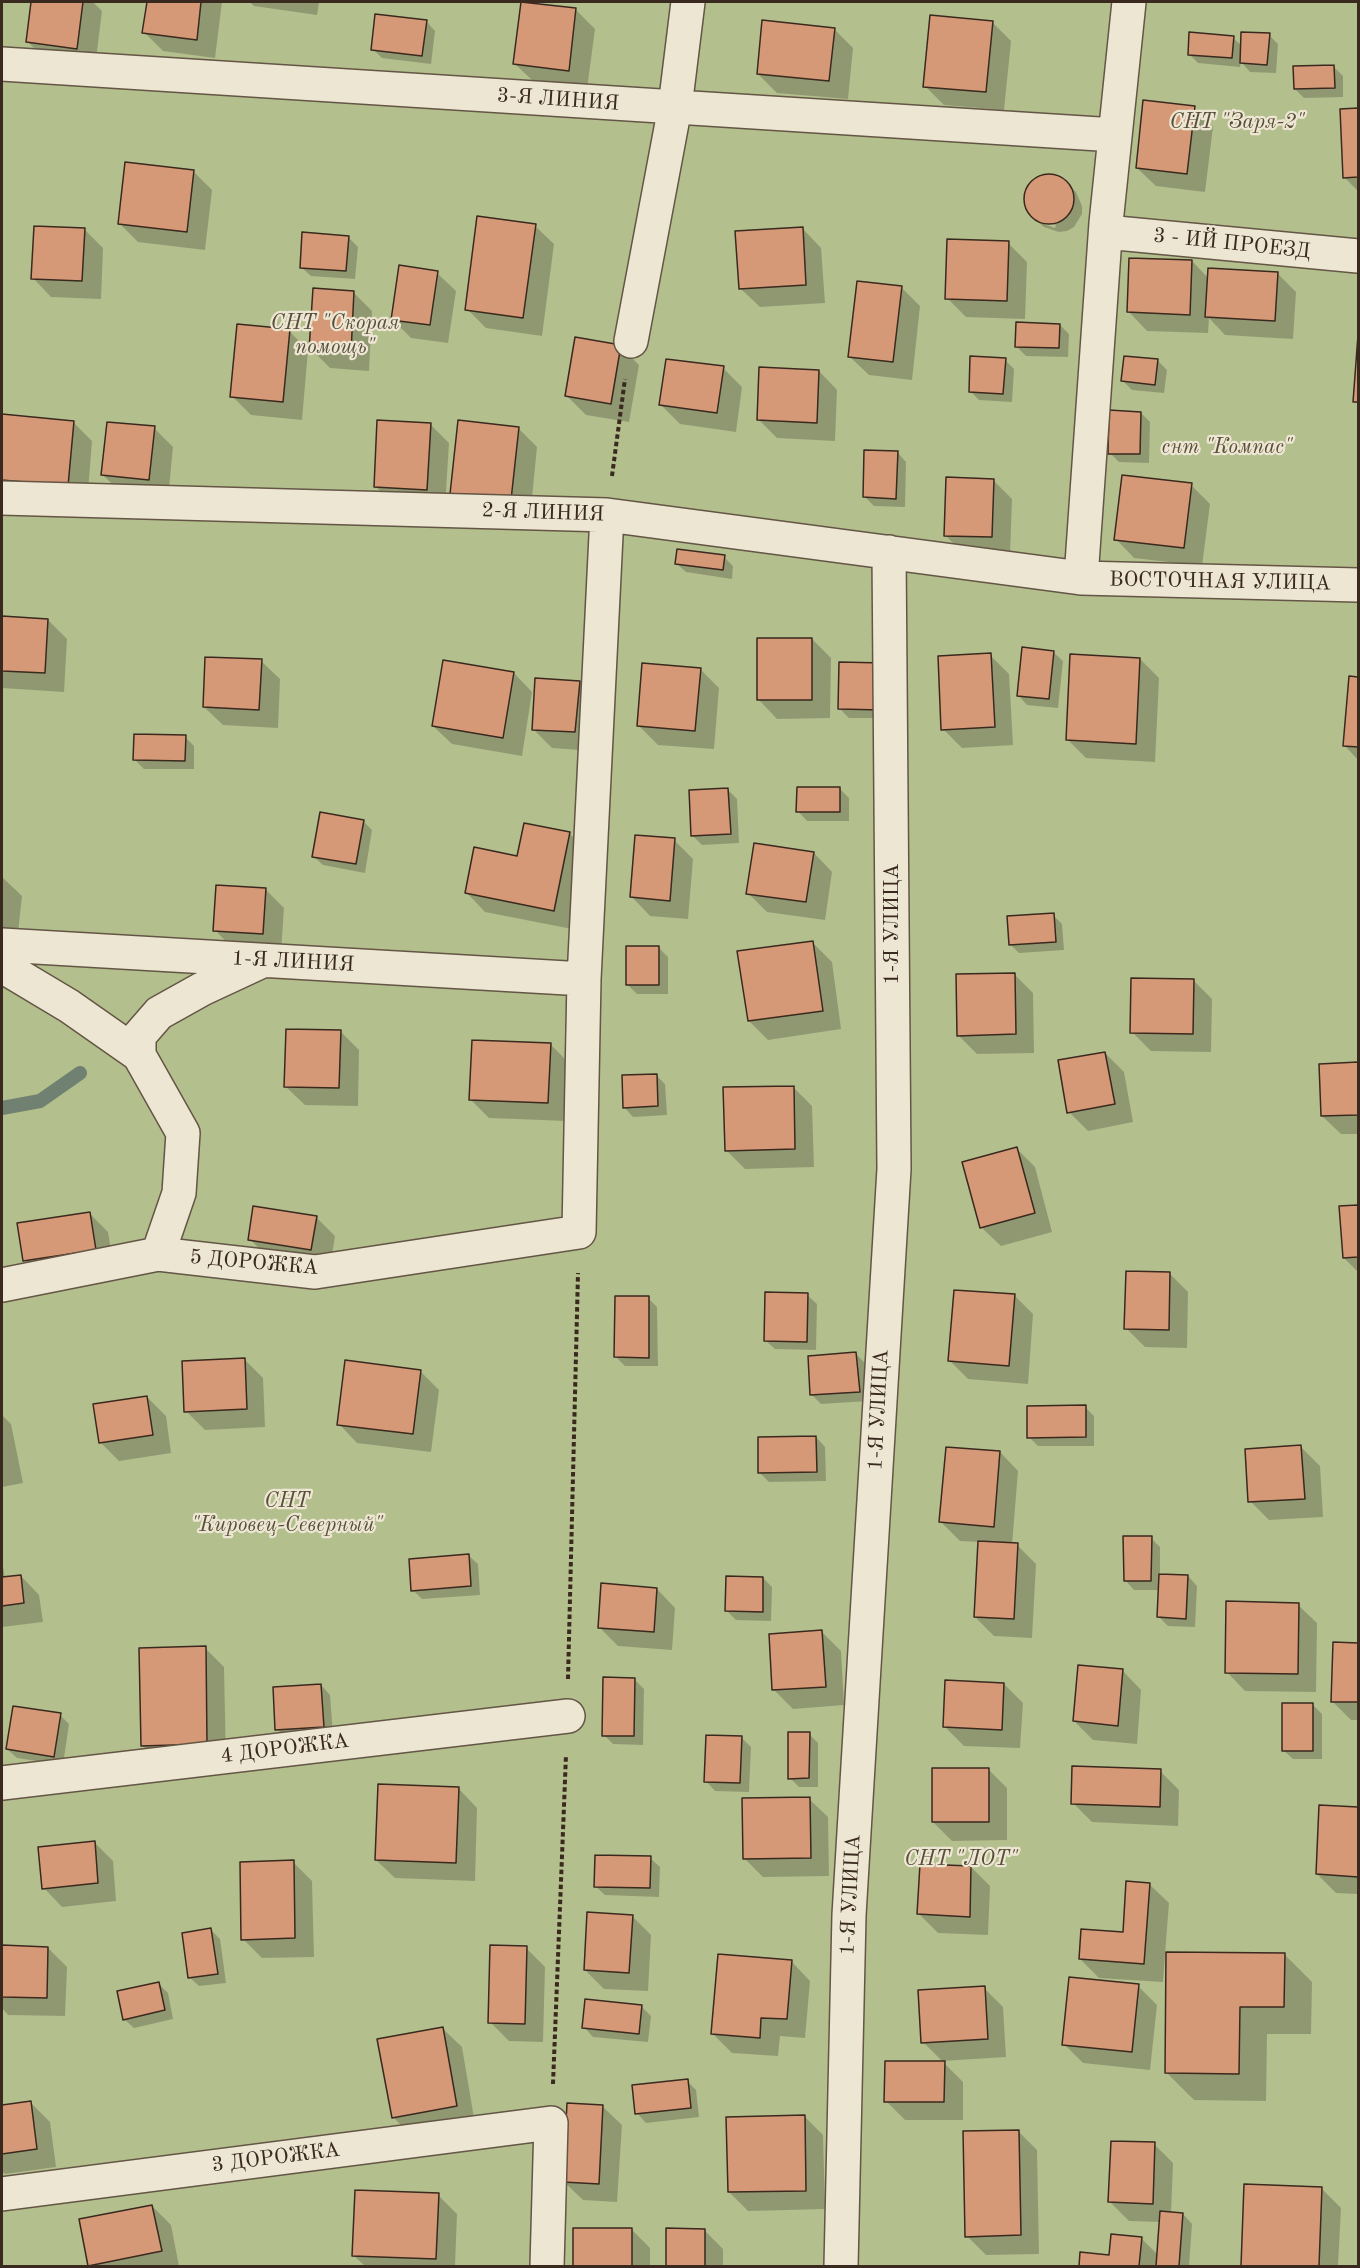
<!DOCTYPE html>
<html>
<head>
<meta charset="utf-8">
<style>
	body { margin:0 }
	#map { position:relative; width:1360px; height:2268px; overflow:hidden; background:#e2d9b9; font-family:"Old Standard TT",serif }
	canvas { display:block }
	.frame { position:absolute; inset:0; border:3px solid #3a291e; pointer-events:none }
</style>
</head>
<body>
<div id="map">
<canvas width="1360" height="2268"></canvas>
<div class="frame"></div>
</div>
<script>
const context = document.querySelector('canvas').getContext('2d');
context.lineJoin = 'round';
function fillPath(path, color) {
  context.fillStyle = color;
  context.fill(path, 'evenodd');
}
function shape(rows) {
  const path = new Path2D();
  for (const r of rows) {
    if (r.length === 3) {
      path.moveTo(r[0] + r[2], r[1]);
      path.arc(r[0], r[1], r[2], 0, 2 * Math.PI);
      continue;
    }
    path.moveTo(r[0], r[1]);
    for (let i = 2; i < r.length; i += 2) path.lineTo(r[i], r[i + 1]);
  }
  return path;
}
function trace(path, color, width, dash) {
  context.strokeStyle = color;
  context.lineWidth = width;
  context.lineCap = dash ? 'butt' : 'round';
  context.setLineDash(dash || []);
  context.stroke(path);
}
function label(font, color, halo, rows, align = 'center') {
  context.font = font + ' "Old Standard TT",serif';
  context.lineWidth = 4.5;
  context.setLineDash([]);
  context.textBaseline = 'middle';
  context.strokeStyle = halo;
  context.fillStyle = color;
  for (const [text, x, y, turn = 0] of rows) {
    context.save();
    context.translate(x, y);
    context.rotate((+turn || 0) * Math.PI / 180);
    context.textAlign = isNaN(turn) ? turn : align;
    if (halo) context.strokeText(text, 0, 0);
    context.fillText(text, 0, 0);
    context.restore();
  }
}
const green = shape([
	[2,2,1358,2,1358,2266,2,2266]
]);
const shadow = shape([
	[32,2,93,2,102,11,95,67,46,60,27,41],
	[148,2,222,2,215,58,163,51,144,32],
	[250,2,319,2,317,15,254,6],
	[576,10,595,29,587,89,534,82,515,64],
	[426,21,435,31,431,64,382,58,373,49],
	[992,22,1011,41,1004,110,944,105,925,86],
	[834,29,853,48,848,99,777,93,758,74],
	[1269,35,1278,44,1276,73,1250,72,1241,62,1240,67,1198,63,1189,54,1233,38,1242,46],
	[1334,67,1343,76,1343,97,1304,98,1295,89],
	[1194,108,1213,127,1205,192,1156,186,1137,168],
	[1358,109,1358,191,1345,178,1341,110],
	[193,171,212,190,205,250,138,242,119,223],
	[1045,176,1053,176,1066,182,1076,192,1082,206,1082,214,1074,227,1067,231,1059,232,1044,227,1038,222,1055,228,1056,225,1036,218,1036,220,1025,203,1025,195,1032,182],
	[535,226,554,244,542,336,486,328,467,309],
	[84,229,103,248,101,299,51,297,33,278],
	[803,229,821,248,825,303,760,307,741,289],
	[348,237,358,247,355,279,311,276,301,267],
	[1008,243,1027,262,1025,319,966,317,947,298],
	[1192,261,1209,279,1277,273,1296,292,1293,339,1225,335,1209,318,1208,333,1147,331,1129,312],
	[437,273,456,291,448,343,411,338,392,319],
	[901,287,920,306,912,380,869,375,850,357],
	[353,292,372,311,369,371,330,368,311,349],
	[1060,325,1069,334,1068,357,1026,356,1016,346],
	[289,331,308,350,302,420,251,415,232,396],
	[620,346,639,365,629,422,586,415,567,396],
	[1358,354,1358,405,1355,401],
	[1125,357,1158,361,1167,370,1164,393,1132,390,1123,381],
	[1005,360,1014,369,1012,402,979,400,970,391],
	[723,368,742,387,736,432,680,424,661,405],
	[819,371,837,390,835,441,777,438,758,419],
	[1141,413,1150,422,1149,463,1119,462,1110,453],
	[2,416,73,422,92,441,87,504,2,487],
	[430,424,449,443,445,508,394,505,375,486],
	[154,428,173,447,168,498,122,494,103,475],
	[518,428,537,447,530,518,471,512],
	[897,452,906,462,905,507,874,506,865,497],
	[993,480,1012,499,1010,555,964,554,945,535],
	[1191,485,1210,504,1202,566,1134,558,1116,539],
	[724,557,733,566,732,579,686,572,676,563],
	[2,618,48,620,67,639,64,692,2,688],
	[812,639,831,658,830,718,777,719,759,700],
	[1053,652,1063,661,1058,708,1027,705,1018,695],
	[990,655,1009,674,1013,745,962,748,943,729],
	[1140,659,1159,678,1155,762,1086,758,1067,739],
	[261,661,280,679,278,728,223,725,204,707],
	[841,663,891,718,849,718,839,708],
	[700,669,719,688,714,749,658,745,639,726],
	[514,673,532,692,522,756,452,744,433,726],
	[1351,678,1358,678,1358,760,1344,745],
	[579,682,598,701,594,751,552,748,533,729],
	[185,737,194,746,194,769,144,769,135,760],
	[840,789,849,798,849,821,807,821,798,811],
	[728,790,737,799,739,843,702,845,693,836],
	[363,821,372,830,365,873,323,865,313,856],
	[569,833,588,852,572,929,485,912,467,893,518,858],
	[674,840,693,859,688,919,650,916,632,897],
	[814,853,832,872,825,920,767,912,748,893],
	[2,877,22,896,17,942,2,941],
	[265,889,284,908,281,952,233,949,215,930],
	[1053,915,1062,924,1064,950,1019,953,1010,944],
	[813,943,832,962,841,1029,768,1040,749,1021],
	[659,948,668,957,668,994,637,994,628,985],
	[1014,974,1033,993,1034,1053,977,1054,958,1035],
	[1193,980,1212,999,1211,1052,1151,1051,1132,1032],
	[340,1031,359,1050,358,1106,305,1105,286,1087],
	[550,1044,569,1063,567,1121,489,1118,470,1099],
	[1105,1053,1124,1072,1133,1122,1088,1131,1069,1112],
	[1358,1063,1358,1134,1341,1134,1322,1116,1320,1065],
	[656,1075,665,1084,667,1115,633,1117,624,1107],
	[793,1087,812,1106,814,1167,745,1169,726,1150],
	[1016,1148,1035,1167,1052,1232,1001,1246,982,1228,964,1163],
	[1358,1206,1358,1272,1344,1258,1341,1208],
	[89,1213,108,1232,114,1268,43,1279,25,1260],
	[316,1217,335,1236,330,1268,268,1258,250,1239],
	[1169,1273,1188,1292,1187,1348,1145,1347,1126,1328],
	[807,1295,817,1304,816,1350,775,1349,765,1340],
	[1014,1295,1033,1314,1028,1384,968,1379,949,1360],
	[648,1298,657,1307,658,1366,625,1366,616,1357],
	[856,1354,865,1363,868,1401,821,1404,812,1395],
	[244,1359,263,1378,265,1427,205,1430,186,1411],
	[420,1371,439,1390,431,1452,357,1443,339,1424],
	[147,1397,166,1416,171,1453,119,1461,100,1442],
	[1085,1407,1094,1416,1094,1446,1038,1446,1029,1437],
	[2,1415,11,1424,23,1483,2,1487],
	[816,1437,825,1447,826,1481,769,1482,760,1473],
	[1301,1447,1320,1466,1323,1517,1269,1520,1250,1501],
	[1000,1452,1018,1471,1012,1545,1017,1545,1036,1564,1032,1638,994,1636,975,1617,980,1542,960,1541,941,1522],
	[1151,1538,1160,1547,1160,1575,1188,1576,1197,1586,1195,1627,1168,1626,1159,1617,1160,1590,1134,1590,1125,1580],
	[468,1555,478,1564,480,1595,422,1599,413,1590],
	[2,1561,5,1578,21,1576,39,1595,43,1622,2,1627],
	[763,1578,772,1587,771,1621,736,1620,727,1611],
	[657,1589,675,1608,672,1650,618,1646,599,1627],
	[1298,1605,1317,1623,1316,1692,1245,1691,1227,1672],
	[822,1632,841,1651,844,1705,793,1709,774,1690],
	[1334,1644,1358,1644,1358,1720,1351,1720,1332,1701],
	[205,1648,224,1667,226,1762,161,1764,142,1745],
	[1123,1671,1141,1690,1137,1744,1093,1740,1074,1721],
	[634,1679,644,1689,643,1745,613,1744,604,1735],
	[1004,1684,1023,1703,1020,1748,964,1746,945,1727],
	[321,1685,330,1695,333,1735,286,1738,277,1729],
	[1313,1705,1322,1714,1322,1759,1293,1759,1283,1750],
	[60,1715,69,1724,63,1765,17,1758,7,1749],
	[809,1734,818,1743,818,1787,799,1787,790,1778],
	[741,1737,751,1747,749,1792,715,1791,706,1781],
	[988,1769,1007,1788,1007,1840,952,1841,933,1822],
	[1160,1771,1179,1790,1178,1826,1092,1822,1073,1803],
	[459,1789,477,1808,475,1881,395,1878,376,1860],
	[809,1799,828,1817,829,1876,763,1877,744,1858],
	[1321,1807,1358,1809,1358,1894,1336,1893,1317,1874],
	[94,1842,113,1861,116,1901,62,1907,44,1888],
	[650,1858,660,1867,659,1897,605,1895,595,1886],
	[293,1862,312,1881,314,1957,262,1958,243,1939],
	[971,1867,990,1886,988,1935,938,1933,919,1914],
	[1150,1885,1169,1903,1165,1954,1284,1954,1312,1982,1311,2034,1267,2034,1266,2101,1194,2100,1167,2073,1167,1954,1165,1954,1163,1982,1099,1978,1080,1959,1124,1934],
	[632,1916,651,1935,648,1991,604,1989,585,1970],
	[211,1930,220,1939,226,1983,199,1986,189,1977],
	[2,1947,48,1948,67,1967,65,2016,8,2015,2,2008],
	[526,1948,545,1967,543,2042,509,2041,490,2022],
	[792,1962,810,1981,805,2038,780,2036,778,2056,732,2053,713,2034],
	[159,1984,168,1993,173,2019,134,2028,124,2019],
	[1138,1986,1157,2005,1150,2070,1083,2063,1064,2044],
	[984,1988,1003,2007,1006,2057,942,2061,963,2082,963,2120,905,2120,886,2101,944,2063,923,2042],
	[642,2007,651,2016,648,2042,593,2037,584,2027],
	[443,2029,462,2047,475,2124,412,2136,393,2117],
	[687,2081,696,2090,699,2117,646,2123,637,2113],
	[31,2103,50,2122,56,2167,5,2174,2,2171,2,2107],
	[603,2107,622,2125,617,2202,583,2200,564,2182],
	[804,2116,823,2135,825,2209,748,2211,729,2192],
	[1018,2131,1037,2150,1039,2254,986,2255,967,2236],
	[1154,2144,1173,2163,1171,2214,1183,2214,1192,2224,1189,2266,1080,2266,1082,2254,1111,2257,1142,2239,1159,2256,1161,2222,1129,2221,1110,2202],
	[1246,2186,1322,2189,1341,2208,1338,2266,1243,2266],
	[438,2195,457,2214,455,2266,365,2266,353,2255],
	[152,2206,171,2225,179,2266,92,2266,90,2265],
	[574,2229,631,2229,650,2248,650,2266,574,2266],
	[667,2230,704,2230,723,2249,723,2266,667,2266]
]);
const stream = shape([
	[2,1108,40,1101,80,1073]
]);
const building = shape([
	[31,2,83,2,77,49,26,42,31,2],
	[147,2,201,2,197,40,142,33,147,2],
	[521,2,576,8,569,71,513,64,521,2],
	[375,14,427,20,422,56,371,50,375,14],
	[930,15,993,21,986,92,923,87,930,15],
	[762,20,835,28,829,81,757,74,762,20],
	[1189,32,1234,36,1232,58,1188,55,1189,32],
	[1241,32,1270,33,1267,65,1240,63,1241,32],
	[1334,65,1335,88,1294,89,1293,66,1334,65],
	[1143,100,1195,106,1187,174,1136,168,1143,100],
	[1358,108,1358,177,1343,178,1340,109,1358,108],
	[125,162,194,170,187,232,118,224,125,162],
	[1049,199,25],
	[477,216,536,224,523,318,465,310,477,216],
	[34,226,85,228,82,281,31,279,34,226],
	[803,227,806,285,739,289,735,231,803,227],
	[302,232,349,236,346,271,300,268,302,232],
	[947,239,1009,241,1007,301,945,299,947,239],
	[1129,258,1192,260,1190,315,1127,312,1129,258],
	[399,265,438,271,430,325,391,320,399,265],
	[1208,268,1278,272,1275,321,1205,317,1208,268],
	[857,281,902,286,893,362,848,357,857,281],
	[313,288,354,291,351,353,309,350,313,288],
	[1016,322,1060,324,1059,348,1015,347,1016,322],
	[237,324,290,329,283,402,230,397,237,324],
	[1358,335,1358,402,1353,402,1358,335],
	[575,337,621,345,611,404,565,396,575,337],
	[970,356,1006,358,1003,394,969,392,970,356],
	[1124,356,1158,359,1155,385,1121,381,1124,356],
	[666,359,724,366,717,413,659,405,666,359],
	[759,367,819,370,817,423,757,420,759,367],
	[1109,410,1141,412,1140,454,1108,454,1109,410],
	[2,414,74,421,68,486,2,480,2,414],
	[377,420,431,423,427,490,374,487,377,420],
	[458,420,519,427,511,500,450,494,458,420],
	[107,422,155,426,149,480,101,475,107,422],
	[864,450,898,451,896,499,863,497,864,450],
	[1122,475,1192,483,1184,548,1114,540,1122,475],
	[946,477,994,479,992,537,944,536,946,477],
	[677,549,725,555,723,570,675,564,677,549],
	[2,616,48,619,45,673,2,671,2,616],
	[757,638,812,638,812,700,757,700,757,638],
	[1022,647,1054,651,1049,699,1017,696,1022,647],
	[991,653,995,727,941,730,938,656,991,653],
	[1070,654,1140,658,1136,744,1066,740,1070,654],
	[205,657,262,659,259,710,203,707,205,657],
	[443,660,514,672,503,738,432,726,443,660],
	[839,662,884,663,882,710,838,709,839,662],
	[642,663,701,668,695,731,637,726,642,663],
	[1349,676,1358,677,1358,747,1343,746,1349,676],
	[535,678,580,681,575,732,532,730,535,678],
	[134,734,186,735,185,761,133,760,134,734],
	[797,787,840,787,840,812,796,812,797,787],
	[728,788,731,834,691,836,689,790,728,788],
	[320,812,364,820,356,864,312,857,320,812],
	[524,823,570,832,554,911,465,893,474,847,517,856,524,823],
	[635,835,675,838,670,901,630,897,635,835],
	[754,843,814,852,806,902,746,894,754,843],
	[216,885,266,888,263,934,213,931,216,885],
	[1054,913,1056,942,1009,945,1007,916,1054,913],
	[813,941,823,1011,748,1021,737,951,813,941],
	[626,946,659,946,659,985,626,985,626,946],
	[1015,973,1016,1034,957,1036,956,974,1015,973],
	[1131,978,1194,979,1193,1034,1130,1033,1131,978],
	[286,1029,341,1030,339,1088,284,1087,286,1029],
	[472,1040,551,1043,548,1103,469,1100,472,1040],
	[1105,1052,1115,1104,1067,1113,1058,1060,1105,1052],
	[1358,1062,1358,1115,1321,1116,1319,1064,1358,1062],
	[657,1074,658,1106,623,1108,622,1075,657,1074],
	[794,1086,795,1149,725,1151,723,1087,794,1086],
	[1017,1147,1035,1213,980,1228,962,1162,1017,1147],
	[1358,1205,1358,1257,1343,1258,1339,1206,1358,1205],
	[253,1206,317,1216,311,1250,248,1240,253,1206],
	[90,1212,96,1250,23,1261,17,1223,90,1212],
	[1126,1271,1170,1272,1169,1330,1124,1329,1126,1271],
	[954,1290,1015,1294,1009,1366,948,1361,954,1290],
	[765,1292,808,1293,807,1342,764,1341,765,1292],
	[615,1296,649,1296,649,1358,614,1357,615,1296],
	[856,1352,860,1392,810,1395,808,1356,856,1352],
	[245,1358,247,1409,184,1412,182,1361,245,1358],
	[345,1360,421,1370,413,1434,337,1425,345,1360],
	[147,1396,153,1435,99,1443,93,1404,147,1396],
	[1086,1405,1086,1437,1027,1438,1027,1406,1086,1405],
	[816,1436,817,1472,758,1473,758,1437,816,1436],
	[1301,1445,1305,1499,1248,1502,1245,1449,1301,1445],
	[946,1447,1000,1451,994,1527,939,1522,946,1447],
	[1123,1536,1152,1536,1151,1581,1124,1581,1123,1536],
	[978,1541,1018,1543,1014,1619,974,1617,978,1541],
	[469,1554,471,1586,411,1591,409,1559,469,1554],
	[1159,1574,1188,1575,1186,1619,1157,1617,1159,1574],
	[21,1575,24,1603,2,1606,2,1577,21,1575],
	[726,1576,763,1577,763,1612,725,1611,726,1576],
	[601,1583,657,1588,654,1632,598,1628,601,1583],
	[1226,1601,1299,1603,1298,1674,1225,1673,1226,1601],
	[822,1630,826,1687,772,1690,769,1634,822,1630],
	[1333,1642,1358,1643,1358,1702,1331,1702,1333,1642],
	[206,1646,207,1744,141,1746,139,1648,206,1646],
	[1078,1665,1123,1669,1118,1726,1073,1721,1078,1665],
	[603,1677,635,1678,634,1736,602,1736,603,1677],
	[945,1680,1004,1683,1002,1730,943,1727,945,1680],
	[321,1684,324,1727,275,1730,273,1687,321,1684],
	[1282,1703,1313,1703,1313,1751,1282,1751,1282,1703],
	[13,1706,61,1713,54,1757,6,1749,13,1706],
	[788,1732,810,1732,809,1778,788,1779,788,1732],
	[706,1735,742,1736,740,1783,704,1782,706,1735],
	[1072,1766,1161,1769,1160,1807,1071,1804,1072,1766],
	[932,1768,989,1768,989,1822,932,1822,932,1768],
	[378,1784,459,1787,456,1863,375,1860,378,1784],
	[810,1797,811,1858,743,1859,742,1798,810,1797],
	[1319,1805,1358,1807,1358,1877,1316,1874,1319,1805],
	[95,1841,98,1883,42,1889,38,1847,95,1841],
	[595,1855,651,1856,650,1888,594,1887,595,1855],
	[294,1860,295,1938,241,1940,240,1862,294,1860],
	[920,1864,971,1866,970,1917,917,1914,920,1864],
	[1126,1881,1150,1883,1144,1964,1079,1959,1081,1929,1123,1932,1126,1881],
	[587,1912,633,1915,629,1973,584,1970,587,1912],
	[211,1928,218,1974,188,1978,182,1933,211,1928],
	[2,1945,48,1947,47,1998,2,1997,2,1945],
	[490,1945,527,1946,525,2024,488,2023,490,1945],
	[1166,1952,1285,1953,1284,2007,1240,2007,1239,2074,1165,2073,1166,1952],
	[718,1954,792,1960,787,2019,761,2018,760,2038,711,2034,718,1954],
	[1069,1977,1139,1984,1132,2052,1062,2045,1069,1977],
	[159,1982,165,2010,123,2020,117,1991,159,1982],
	[985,1986,988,2039,921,2043,918,1990,985,1986],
	[585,1999,642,2005,639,2034,582,2028,585,1999],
	[443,2027,457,2106,392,2118,377,2039,443,2027],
	[885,2061,945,2061,944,2102,884,2102,885,2061],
	[688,2079,691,2108,635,2114,632,2085,688,2079],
	[31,2101,37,2149,2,2154,2,2105,31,2101],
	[567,2103,603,2105,599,2184,563,2182,567,2103],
	[805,2115,806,2191,728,2192,726,2117,805,2115],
	[1019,2130,1021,2235,965,2237,963,2131,1019,2130],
	[1111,2141,1155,2142,1153,2204,1108,2202,1111,2141],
	[1244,2184,1322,2187,1319,2266,1241,2266,1244,2184],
	[355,2190,439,2193,436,2259,352,2256,355,2190],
	[152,2205,162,2251,88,2266,79,2219,152,2205],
	[1160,2211,1183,2213,1179,2266,1156,2266,1160,2211],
	[573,2228,632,2228,632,2266,573,2266,573,2228],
	[666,2228,705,2229,705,2266,666,2266,666,2228],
	[1111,2234,1142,2237,1139,2266,1079,2266,1080,2252,1109,2255,1111,2234]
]);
const path = shape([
	[612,476,625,379],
	[568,1679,578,1273],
	[553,2084,566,1755]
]);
const street = shape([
	[2,64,1115,135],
	[1106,232,1358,256],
	[631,341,675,107,688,2],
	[2,498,607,515,1081,578,1358,585],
	[1081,578,1106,223,1129,2],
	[2,945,584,979],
	[2,966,69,1006,139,1055,183,1133,179,1193,158,1254],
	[139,1055,139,1036,159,1013,202,989,260,962],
	[2,1285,158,1254,315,1272,579,1232,584,979,607,515],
	[2,1783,568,1716],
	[2,2194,551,2123,547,2266],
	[841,2266,849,1915,894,1169,889,552]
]);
const streetNames = [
	["3-Я ЛИНИЯ",558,100,4],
	["3 - ИЙ ПРОЕЗД",1232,244,6],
	["2-Я ЛИНИЯ",543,513,2],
	["ВОСТОЧНАЯ УЛИЦА",1220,582,1],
	["1-Я УЛИЦА",892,924,-90],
	["1-Я ЛИНИЯ",293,962,3],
	["5 ДОРОЖКА",254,1263,5],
	["1-Я УЛИЦА",879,1410,-87],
	["4 ДОРОЖКА",285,1749,-7],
	["1-Я УЛИЦА",851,1895,-87],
	["3 ДОРОЖКА",276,2158,-7]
];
const parkNames = [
	["СНТ \"Заря-2\"",1237,122],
	["СНТ \"Скорая",335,323],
	["помощь\"",335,347],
	["снт \"Компас\"",1227,447],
	["СНТ",287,1501],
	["\"Кировец-Северный\"",287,1525],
	["СНТ \"ЛОТ\"",961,1859]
];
fillPath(green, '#b4bf8e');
fillPath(shadow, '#0003');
trace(stream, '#718171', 14);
fillPath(building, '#d69977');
trace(building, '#3a291e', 1.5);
trace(street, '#645545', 36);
trace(path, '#3a291e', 4, [4.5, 3]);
trace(street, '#ece6d2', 33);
label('21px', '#3a291e', '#ece6d2', streetNames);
label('italic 21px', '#584e3a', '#ece6d2', parkNames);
</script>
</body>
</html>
